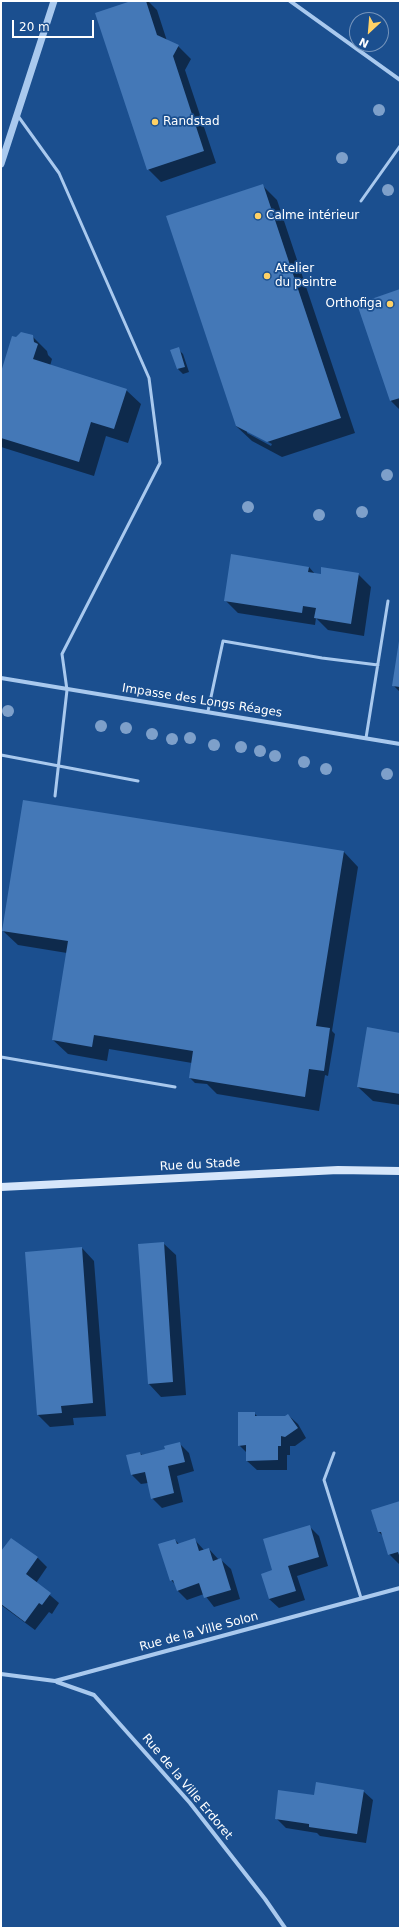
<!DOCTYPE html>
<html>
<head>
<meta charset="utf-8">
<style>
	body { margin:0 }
	#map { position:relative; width:401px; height:1929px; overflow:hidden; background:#1b4f8f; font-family:"DejaVu Sans",sans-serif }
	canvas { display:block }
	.frame { position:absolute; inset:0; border:2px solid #fff; pointer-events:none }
	.north { position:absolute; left:349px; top:12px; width:40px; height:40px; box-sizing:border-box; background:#1b4f8f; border:1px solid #7695bc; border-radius:50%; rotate:206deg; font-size:11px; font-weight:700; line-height:16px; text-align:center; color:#fff }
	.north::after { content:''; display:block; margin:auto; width:14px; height:18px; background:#ffd166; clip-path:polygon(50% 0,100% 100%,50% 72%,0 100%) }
	.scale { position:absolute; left:12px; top:20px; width:82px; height:18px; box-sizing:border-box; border:2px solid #fff; border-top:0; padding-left:5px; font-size:12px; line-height:14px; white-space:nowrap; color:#fff; -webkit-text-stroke:3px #1b4f8f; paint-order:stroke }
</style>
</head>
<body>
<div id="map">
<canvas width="401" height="1929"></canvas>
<div class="frame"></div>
<div class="north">N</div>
<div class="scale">20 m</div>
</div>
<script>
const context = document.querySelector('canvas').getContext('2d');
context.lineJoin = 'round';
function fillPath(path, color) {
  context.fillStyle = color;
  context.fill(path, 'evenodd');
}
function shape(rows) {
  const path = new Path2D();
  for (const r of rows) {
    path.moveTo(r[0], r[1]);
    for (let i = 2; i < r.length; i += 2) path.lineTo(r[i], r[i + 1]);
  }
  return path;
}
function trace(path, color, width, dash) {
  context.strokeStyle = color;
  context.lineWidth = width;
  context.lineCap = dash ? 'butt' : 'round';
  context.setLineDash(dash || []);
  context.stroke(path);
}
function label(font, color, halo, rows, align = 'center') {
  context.font = font + ' "DejaVu Sans",sans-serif';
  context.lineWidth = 3.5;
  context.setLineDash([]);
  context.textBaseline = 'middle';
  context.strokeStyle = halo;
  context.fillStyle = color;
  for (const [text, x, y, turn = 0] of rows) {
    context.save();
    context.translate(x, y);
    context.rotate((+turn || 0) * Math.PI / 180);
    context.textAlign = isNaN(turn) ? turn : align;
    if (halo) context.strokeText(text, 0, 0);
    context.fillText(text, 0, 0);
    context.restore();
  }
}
const shadow = shape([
	[134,1,148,1,157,10,167,41,178,46,191,59,185,70,216,163,161,182,148,169],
	[262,185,277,200,355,433,282,457,252,441,236,426],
	[247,431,272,444,271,446,247,433],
	[400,290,400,410,391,401,358,304],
	[32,336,47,351,48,355,52,359,50,366,126,390,141,404,128,443,106,436,94,476,1,447,1,375,16,338],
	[178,349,183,354,189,372,183,374,178,369],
	[309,567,315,574,322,575,358,574,371,587,364,636,328,630,316,618,315,625,238,613,225,600],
	[400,642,400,692,394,686],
	[344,852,358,867,332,1031,335,1034,328,1076,325,1075,319,1111,217,1094,207,1084,195,1083,190,1078,192,1063,109,1049,107,1061,68,1054,53,1040,67,953,18,945,3,931],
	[400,1034,400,1105,373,1101,358,1087],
	[163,1243,176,1255,186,1395,161,1397,149,1384],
	[82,1248,94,1261,106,1416,73,1418,74,1425,50,1427,37,1414],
	[254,1413,258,1417,285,1417,288,1415,298,1424,306,1438,295,1446,290,1446,290,1455,287,1455,287,1470,257,1470,247,1461,247,1453,239,1445],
	[180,1444,189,1453,194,1471,177,1476,183,1502,162,1508,152,1498,148,1483,141,1484,132,1475,140,1453,142,1455,166,1450],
	[400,1502,400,1563,399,1564,389,1554,384,1537,379,1532],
	[310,1527,319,1536,328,1566,297,1576,305,1600,279,1608,269,1599,274,1571],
	[194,1539,204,1550,209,1549,219,1560,221,1560,231,1569,240,1599,214,1607,204,1594,187,1600,177,1590,176,1585,171,1580,175,1540,179,1544],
	[1,1552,37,1557,47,1567,36,1583,59,1603,52,1614,49,1612,35,1630,1,1605],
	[363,1791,373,1800,366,1843,320,1836,317,1833,286,1828,276,1818,315,1796]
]);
const building = shape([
	[131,1,146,1,157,35,179,45,173,56,204,151,147,170,95,13],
	[263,184,341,418,267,442,236,426,166,216],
	[400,289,400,398,390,401,357,304],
	[21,332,33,335,34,342,38,344,33,359,127,389,114,429,91,422,79,462,1,438,1,372,12,336,16,337],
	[179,347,185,367,177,369,170,350],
	[231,554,309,567,308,572,321,574,321,567,359,573,351,624,314,618,316,608,303,606,302,613,224,601],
	[399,641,400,641,400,687,392,686],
	[23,800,344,851,316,1026,330,1028,324,1071,309,1069,305,1097,189,1078,193,1051,94,1035,92,1047,52,1040,68,941,2,931],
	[367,1027,400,1033,400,1094,357,1087],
	[164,1242,173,1382,148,1384,138,1244],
	[82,1247,93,1403,61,1406,62,1413,37,1415,25,1252],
	[238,1412,255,1412,255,1416,285,1416,288,1414,298,1428,285,1437,281,1436,281,1446,278,1446,278,1460,246,1461,246,1445,238,1446],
	[180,1442,185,1462,168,1466,174,1493,151,1499,145,1472,131,1475,126,1455,140,1452,141,1455,165,1449,164,1446],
	[400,1501,400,1558,398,1552,388,1555,381,1532,378,1532,371,1510],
	[310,1525,319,1557,288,1566,296,1591,269,1599,261,1574,272,1570,263,1539],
	[11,1538,38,1557,26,1574,51,1593,42,1605,39,1603,25,1622,1,1604,1,1551],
	[195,1538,199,1551,209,1548,213,1561,221,1558,231,1590,204,1598,199,1583,177,1591,173,1580,170,1581,158,1544,175,1539,177,1544],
	[316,1782,364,1790,357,1834,309,1827,309,1824,275,1819,278,1790,314,1795]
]);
const service = shape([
	[18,116,59,173,149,378,160,463,62,654,67,690,55,796],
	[361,201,400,146],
	[208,711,223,641,322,658,378,665],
	[366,738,388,601],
	[1,755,138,781],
	[1,1057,175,1087],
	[334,1453,324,1480,361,1598]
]);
const minor = shape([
	[290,1,400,80],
	[1,678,400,744],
	[1,1674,55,1681,400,1588],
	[57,1682,94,1695,190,1803,265,1899,285,1928]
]);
const tertiary = shape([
	[1,164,54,1]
]);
const secondary = shape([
	[1,1187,338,1170,400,1171]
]);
const trees = [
	[379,110],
	[342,158],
	[388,190],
	[387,475],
	[248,507],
	[362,512],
	[319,515],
	[8,711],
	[101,726],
	[126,728],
	[152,734],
	[190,738],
	[172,739],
	[214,745],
	[241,747],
	[260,751],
	[275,756],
	[304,762],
	[326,769],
	[387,774]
];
const markers = [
	[155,122,4,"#ffd166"],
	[258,216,4,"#ffd166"],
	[267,276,4,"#ffd166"],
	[390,304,4,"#ffd166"]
];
const poiNames = [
	["Randstad",163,122],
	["Calme intérieur",266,216],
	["Atelier",275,269],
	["du peintre",275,283],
	["Orthofiga",382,304,"right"]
];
const streetNames = [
	["Impasse des Longs Réages",202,701,9],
	["Rue du Stade",200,1165,-3],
	["Rue de la Ville Solon",199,1632,-15],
	["Rue de la Ville Erdoret",187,1787,50]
];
fillPath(shadow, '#0007');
fillPath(building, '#4478b7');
trace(service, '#a9c9ee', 3);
trace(minor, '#a9c9ee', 4);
trace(tertiary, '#a9c9ee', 7);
trace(secondary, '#d6e6fa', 8);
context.fillStyle = '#7ea0ca';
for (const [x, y] of trees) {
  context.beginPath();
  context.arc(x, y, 6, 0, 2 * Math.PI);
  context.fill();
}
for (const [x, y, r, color] of markers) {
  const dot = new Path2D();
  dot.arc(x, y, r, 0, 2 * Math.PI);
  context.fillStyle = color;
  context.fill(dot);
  trace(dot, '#1b4f8f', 1.5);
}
label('12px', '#fff', '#1b4f8f', poiNames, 'left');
label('12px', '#fff', '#1b4f8f', streetNames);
</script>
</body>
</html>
